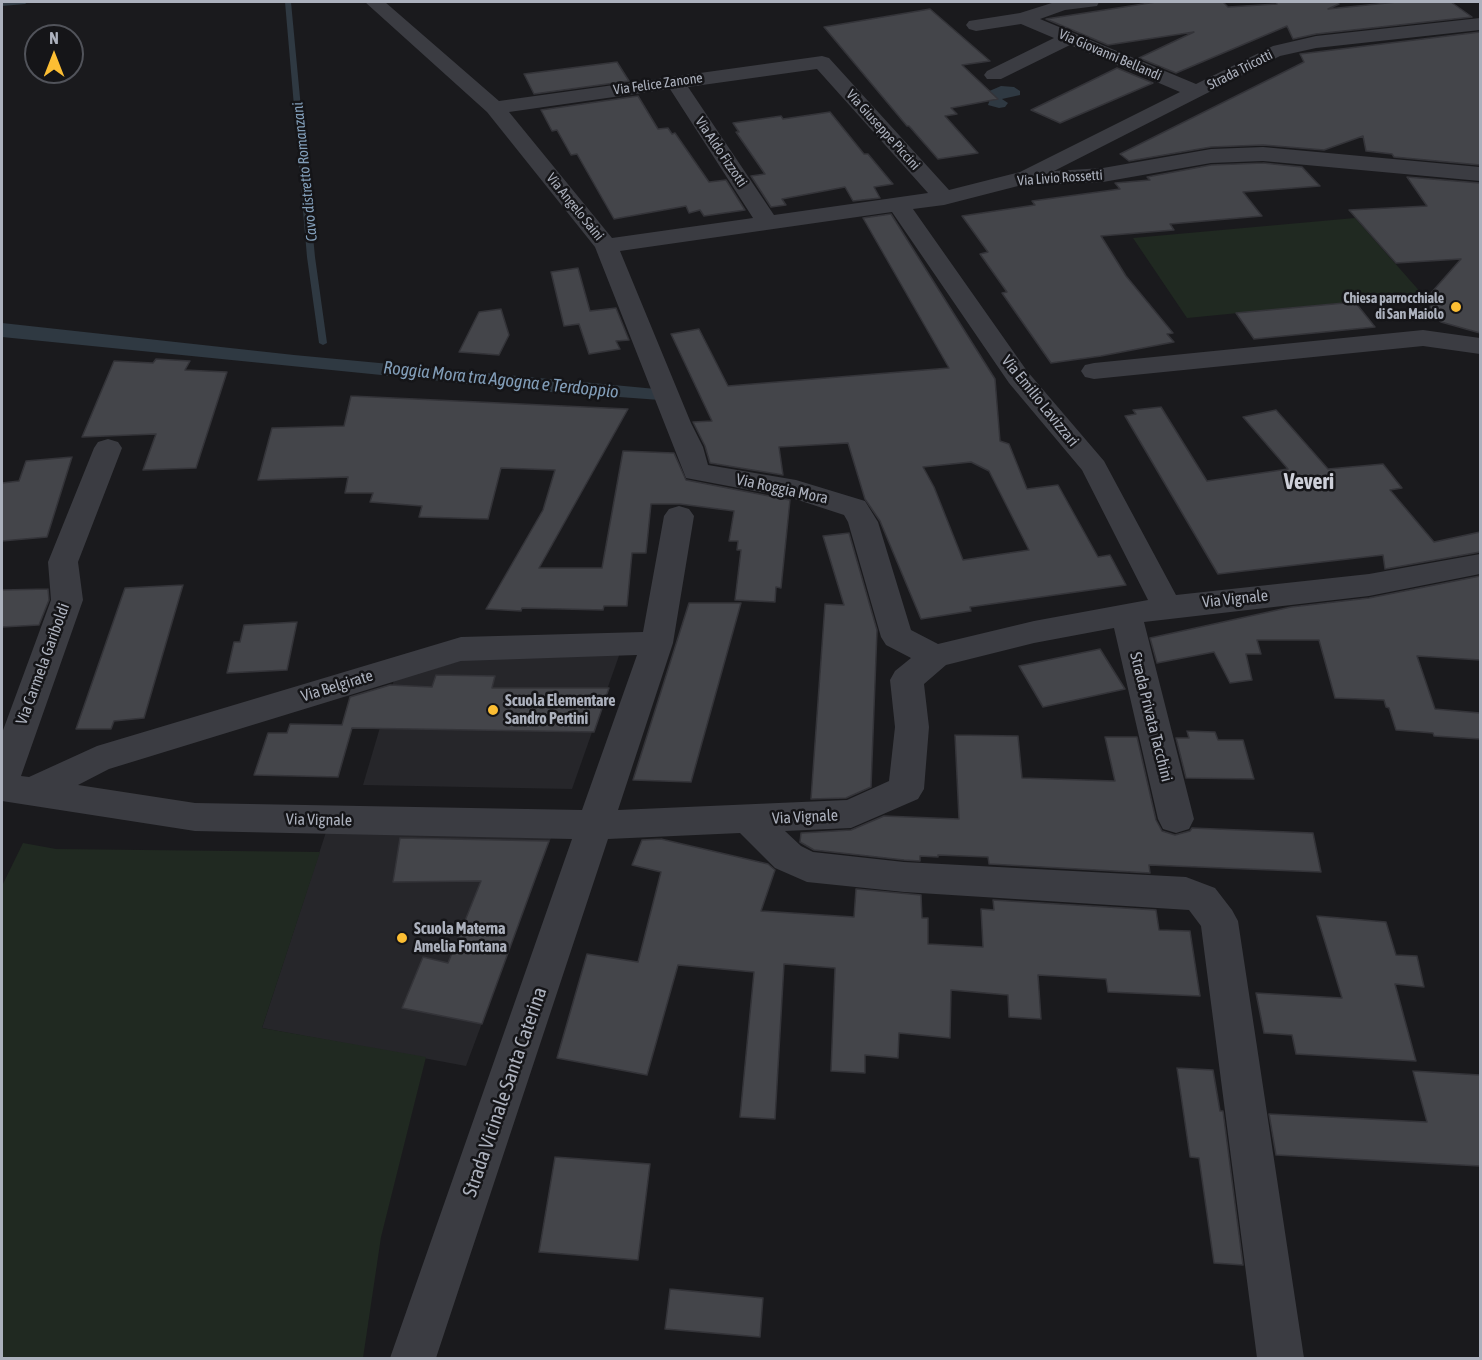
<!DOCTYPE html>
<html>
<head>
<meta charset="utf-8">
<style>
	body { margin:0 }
	#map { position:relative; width:1482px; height:1360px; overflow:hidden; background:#1a1a1d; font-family:"Asap Condensed",sans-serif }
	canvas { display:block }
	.frame { position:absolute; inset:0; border:3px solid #acb1bd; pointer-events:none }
	.north { position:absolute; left:24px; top:24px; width:60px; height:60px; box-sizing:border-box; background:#151518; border:2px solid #51535a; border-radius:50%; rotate:0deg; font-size:16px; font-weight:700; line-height:24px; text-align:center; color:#acb1bd }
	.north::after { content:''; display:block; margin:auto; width:21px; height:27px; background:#fcbe33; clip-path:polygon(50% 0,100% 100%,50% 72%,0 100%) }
</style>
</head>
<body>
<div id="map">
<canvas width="1482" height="1360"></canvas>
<div class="frame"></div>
<div class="north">N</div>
</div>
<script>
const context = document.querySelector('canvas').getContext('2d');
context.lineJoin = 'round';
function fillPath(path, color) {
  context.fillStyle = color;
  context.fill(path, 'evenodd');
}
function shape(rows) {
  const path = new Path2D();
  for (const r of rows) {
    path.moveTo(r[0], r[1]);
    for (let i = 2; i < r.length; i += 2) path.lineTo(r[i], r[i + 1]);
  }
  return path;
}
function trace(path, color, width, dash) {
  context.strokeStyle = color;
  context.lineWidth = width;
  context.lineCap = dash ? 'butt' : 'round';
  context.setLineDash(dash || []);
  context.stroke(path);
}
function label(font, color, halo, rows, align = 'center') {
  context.font = font + ' "Asap Condensed",sans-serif';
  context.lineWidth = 5;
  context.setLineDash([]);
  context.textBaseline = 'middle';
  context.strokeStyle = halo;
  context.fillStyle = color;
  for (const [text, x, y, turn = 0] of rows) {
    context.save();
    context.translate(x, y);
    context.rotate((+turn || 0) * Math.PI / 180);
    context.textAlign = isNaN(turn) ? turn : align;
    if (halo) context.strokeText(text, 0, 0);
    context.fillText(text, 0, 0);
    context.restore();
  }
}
const built = shape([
	[621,650,572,789,363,785,394,680,464,660],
	[326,832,551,838,466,1066,262,1028]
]);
const green = shape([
	[1355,218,1423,295,1187,318,1133,238],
	[23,843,56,849,320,852,262,1028,426,1057,381,1237,363,1358,2,1358,2,886]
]);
const water = shape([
	[1001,86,1014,87,1020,91,1020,95,1002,99,1008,103,1005,107,999,108,988,105,990,99,987,92],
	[2,323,294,355,656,389,660,400,551,392,2,337]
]);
const stream = shape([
	[2,2,28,2,25,4,2,6,2,2],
	[285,2,291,2,315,257,327,343,323,345,319,343,307,257,285,2]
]);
const building = shape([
	[1156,2,1223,2,1228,7,1277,4,1276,2,1338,2,1339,4,1328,9,1397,2,1451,2,1472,17,1316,34,1293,39,1287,26,1176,73,1139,58,1194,32,1108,45,1046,19,1156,2],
	[930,9,990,61,962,65,998,99,951,108,957,114,945,116,978,153,938,159,909,126,907,126,824,27,930,9],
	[1480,32,1480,165,1394,157,1392,154,1366,151,1363,136,1324,150,1263,145,1211,147,1129,161,1120,154,1304,62,1300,54,1480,32],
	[617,62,629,81,534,94,524,74,617,62],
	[1117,68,1153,83,1060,123,1031,110,1117,68],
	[638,96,658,129,668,128,672,134,675,133,709,182,726,180,745,210,704,216,700,210,689,213,686,206,614,219,577,154,571,155,557,130,552,131,541,110,638,96],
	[830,112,864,154,868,154,893,184,874,187,880,198,853,201,845,187,782,199,786,205,771,207,751,176,765,174,736,132,739,132,733,123,781,116,783,119,830,112],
	[1263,163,1302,167,1320,186,1243,192,1262,216,1170,224,1174,230,1101,236,1126,276,1173,333,1167,334,1174,342,1101,356,1051,363,1002,293,1007,292,980,254,988,252,962,216,1035,205,1032,201,1120,189,1115,183,1150,180,1147,177,1211,165,1263,163],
	[1407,177,1480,183,1480,333,1441,322,1430,313,1431,293,1461,259,1396,263,1349,210,1427,206,1407,177],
	[891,214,995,379,1000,441,1009,444,1027,489,1058,485,1098,557,1110,555,1126,585,970,607,971,611,921,619,880,521,865,499,848,443,779,447,783,475,710,463,705,446,693,422,712,421,671,334,699,329,728,386,949,368,863,218,891,214],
	[971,462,989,471,1029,550,963,560,934,487,923,467,971,462],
	[578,268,590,311,616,308,629,340,616,341,620,349,589,354,579,324,564,326,551,272,578,268],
	[1355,302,1375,327,1254,339,1236,313,1355,302],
	[501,309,509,335,499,355,459,352,479,312,501,309],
	[156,359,190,361,185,370,227,372,196,468,143,470,156,434,82,437,114,361,153,363,156,359],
	[351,396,628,409,539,568,602,568,623,451,674,453,686,480,790,500,781,588,776,587,775,602,735,600,741,550,737,550,738,541,729,541,734,511,680,504,651,504,646,553,632,553,627,606,604,606,603,610,522,608,521,611,486,609,543,510,555,470,501,468,488,519,419,517,422,506,370,502,373,493,345,493,348,477,258,480,272,428,344,426,351,396],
	[1161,407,1207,481,1288,469,1243,417,1276,410,1328,469,1383,464,1402,488,1390,490,1434,542,1480,532,1480,552,1385,569,1383,555,1218,574,1125,416,1136,414,1133,410,1161,407],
	[72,457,47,537,2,541,2,483,19,481,26,461,72,457],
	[849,533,877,630,871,787,846,798,811,799,825,604,844,605,823,536,849,533],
	[1480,576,1480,660,1417,656,1435,709,1480,713,1480,739,1434,736,1433,733,1396,730,1389,708,1386,707,1384,700,1335,698,1319,640,1257,640,1261,654,1246,654,1252,680,1230,683,1214,652,1157,663,1150,638,1291,607,1369,598,1480,576],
	[183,585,144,718,114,721,111,729,76,729,125,588,183,585],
	[48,589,49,600,39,625,2,627,2,590,48,589],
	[689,603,741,603,691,782,633,780,689,603],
	[297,622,287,670,227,673,234,642,240,642,244,625,297,622],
	[1100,649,1125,689,1043,707,1019,666,1100,649],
	[436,675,495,676,492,688,609,688,594,732,352,728,338,777,254,775,268,733,287,733,290,724,342,725,350,697,390,685,432,687,436,675],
	[1187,731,1215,732,1218,740,1243,740,1254,779,1186,778,1176,738,1189,738,1187,731],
	[955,735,1018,736,1022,778,1115,781,1105,737,1137,737,1156,820,1162,831,1175,835,1190,831,1192,828,1313,833,1321,872,1149,865,1150,873,989,864,988,857,938,855,938,857,920,856,920,861,904,860,814,850,800,842,801,833,851,830,884,816,959,819,955,735],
	[400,838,549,841,482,1024,402,1008,423,957,448,963,481,881,393,882,400,838],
	[661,839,768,864,775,870,761,911,854,917,856,889,921,895,922,918,928,918,928,944,983,947,981,909,994,910,993,900,1156,910,1159,930,1190,931,1200,996,1108,992,1106,979,1038,975,1041,1019,1009,1017,1008,995,951,990,950,1038,899,1033,898,1058,865,1055,865,1073,831,1071,835,968,784,964,775,1119,740,1117,754,972,678,965,647,1075,557,1058,587,954,638,962,661,872,632,865,642,840,661,839],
	[1317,916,1386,922,1396,955,1417,956,1424,987,1395,984,1416,1061,1296,1054,1292,1035,1264,1033,1256,993,1342,998,1317,916],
	[1177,1068,1213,1070,1220,1111,1223,1111,1243,1265,1214,1263,1199,1158,1190,1157,1177,1068],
	[1413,1071,1480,1075,1480,1166,1276,1155,1269,1114,1427,1122,1413,1071],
	[555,1157,650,1164,638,1260,539,1252,555,1157],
	[670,1289,763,1298,760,1337,665,1329,670,1289]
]);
const minor = shape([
	[365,2,385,2,499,101,822,56,829,58,949,190,1020,172,1180,92,1070,45,1001,79,987,79,984,75,987,71,1054,38,1021,24,976,31,969,29,966,25,969,21,1020,13,1055,2,1099,2,1097,6,1065,10,1040,19,1196,84,1273,46,1316,36,1480,18,1480,30,1316,48,1280,56,1054,171,1103,168,1211,149,1263,147,1480,167,1480,181,1263,161,1211,163,1103,182,1018,186,944,205,913,209,1027,371,1104,461,1176,595,1369,574,1480,554,1480,574,1369,596,1144,622,1194,819,1189,829,1176,833,1163,829,1158,819,1114,628,1034,643,946,665,924,684,929,727,924,789,918,799,851,828,785,831,801,846,813,852,904,862,1186,877,1215,888,1232,910,1238,921,1304,1358,1257,1358,1201,926,1189,910,904,892,807,882,775,868,740,833,608,839,436,1358,390,1358,572,839,195,831,2,801,2,733,51,600,48,562,94,448,98,442,108,439,118,442,122,448,78,562,83,600,21,776,29,777,97,746,461,637,643,632,664,516,669,509,679,506,689,509,694,516,673,643,618,810,847,800,889,781,895,727,890,680,895,671,911,658,886,645,881,637,848,522,844,515,792,498,686,478,595,247,487,112,365,2],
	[817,69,928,193,774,215,688,87,817,69],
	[670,89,753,218,612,238,509,112,670,89],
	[892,212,1009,383,1082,470,1148,600,1034,621,938,644,911,630,878,522,865,501,796,480,708,465,703,447,691,423,620,251,892,212],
	[637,655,582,810,195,803,78,785,109,769,461,661,637,655],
	[1423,330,1480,338,1480,354,1423,346,1094,379,1085,377,1081,371,1085,365,1094,363,1423,330]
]);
const markers = [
	[1456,307,6,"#fcbe33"],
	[493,710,6,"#fcbe33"],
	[402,938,6,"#fcbe33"]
];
const farStreetnames = [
	["Via Giovanni Bellandi",1110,55,23],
	["Strada Tricotti",1240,70,-27],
	["Via Felice Zanone",658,84,-8],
	["Via Giuseppe Piccini",883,130,48],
	["Via Aldo Fizzotti",721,152,56],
	["Via Livio Rossetti",1060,178,-4],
	["Via Angelo Saini",575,207,51]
];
const farPoinames = [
	["Chiesa parrocchiale",1444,299],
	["di San Maiolo",1444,315]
];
const farWaternames = [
	["Cavo distretto Romanzani",305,172,-96]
];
const streetNames = [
	["Via Emilio Lavizzari",1040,401,51],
	["Via Roggia Mora",782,489,12],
	["Via Vignale",1235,599,-6],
	["Via Carmela Gariboldi",43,664,-70],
	["Via Belgirate",337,686,-17],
	["Strada Privata Tacchini",1151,717,76],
	["Via Vignale",805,817,-3],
	["Via Vignale",319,820,1]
];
const poiNames = [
	["Scuola Elementare",505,701],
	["Sandro Pertini",505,719],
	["Scuola Materna",414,929],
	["Amelia Fontana",414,947]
];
const waterNames = [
	["Roggia Mora tra Agogna e Terdoppio",501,380,6]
];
const nearStreetnames = [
	["Strada Vicinale Santa Caterina",505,1092,-71]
];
const districtNames = [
	["Veveri",1309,482]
];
fillPath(built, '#26262a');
fillPath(green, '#202921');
fillPath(water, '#2f3942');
fillPath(stream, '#2f3942');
fillPath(building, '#44454a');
trace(building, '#343439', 1.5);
fillPath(minor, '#3b3c42');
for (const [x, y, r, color] of markers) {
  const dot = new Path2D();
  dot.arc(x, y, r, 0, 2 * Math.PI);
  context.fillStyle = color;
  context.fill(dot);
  trace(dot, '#151518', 2);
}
label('14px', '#acb1bd', '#151518', farStreetnames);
label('bold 14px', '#acb1bd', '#151518', farPoinames, 'right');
label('italic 15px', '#829eb9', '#151518', farWaternames);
label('16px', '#acb1bd', '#151518', streetNames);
label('bold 16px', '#acb1bd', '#151518', poiNames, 'left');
label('italic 18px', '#829eb9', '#151518', waterNames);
label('20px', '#acb1bd', '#151518', nearStreetnames);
label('bold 22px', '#ced0d9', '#151518', districtNames);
</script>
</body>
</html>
